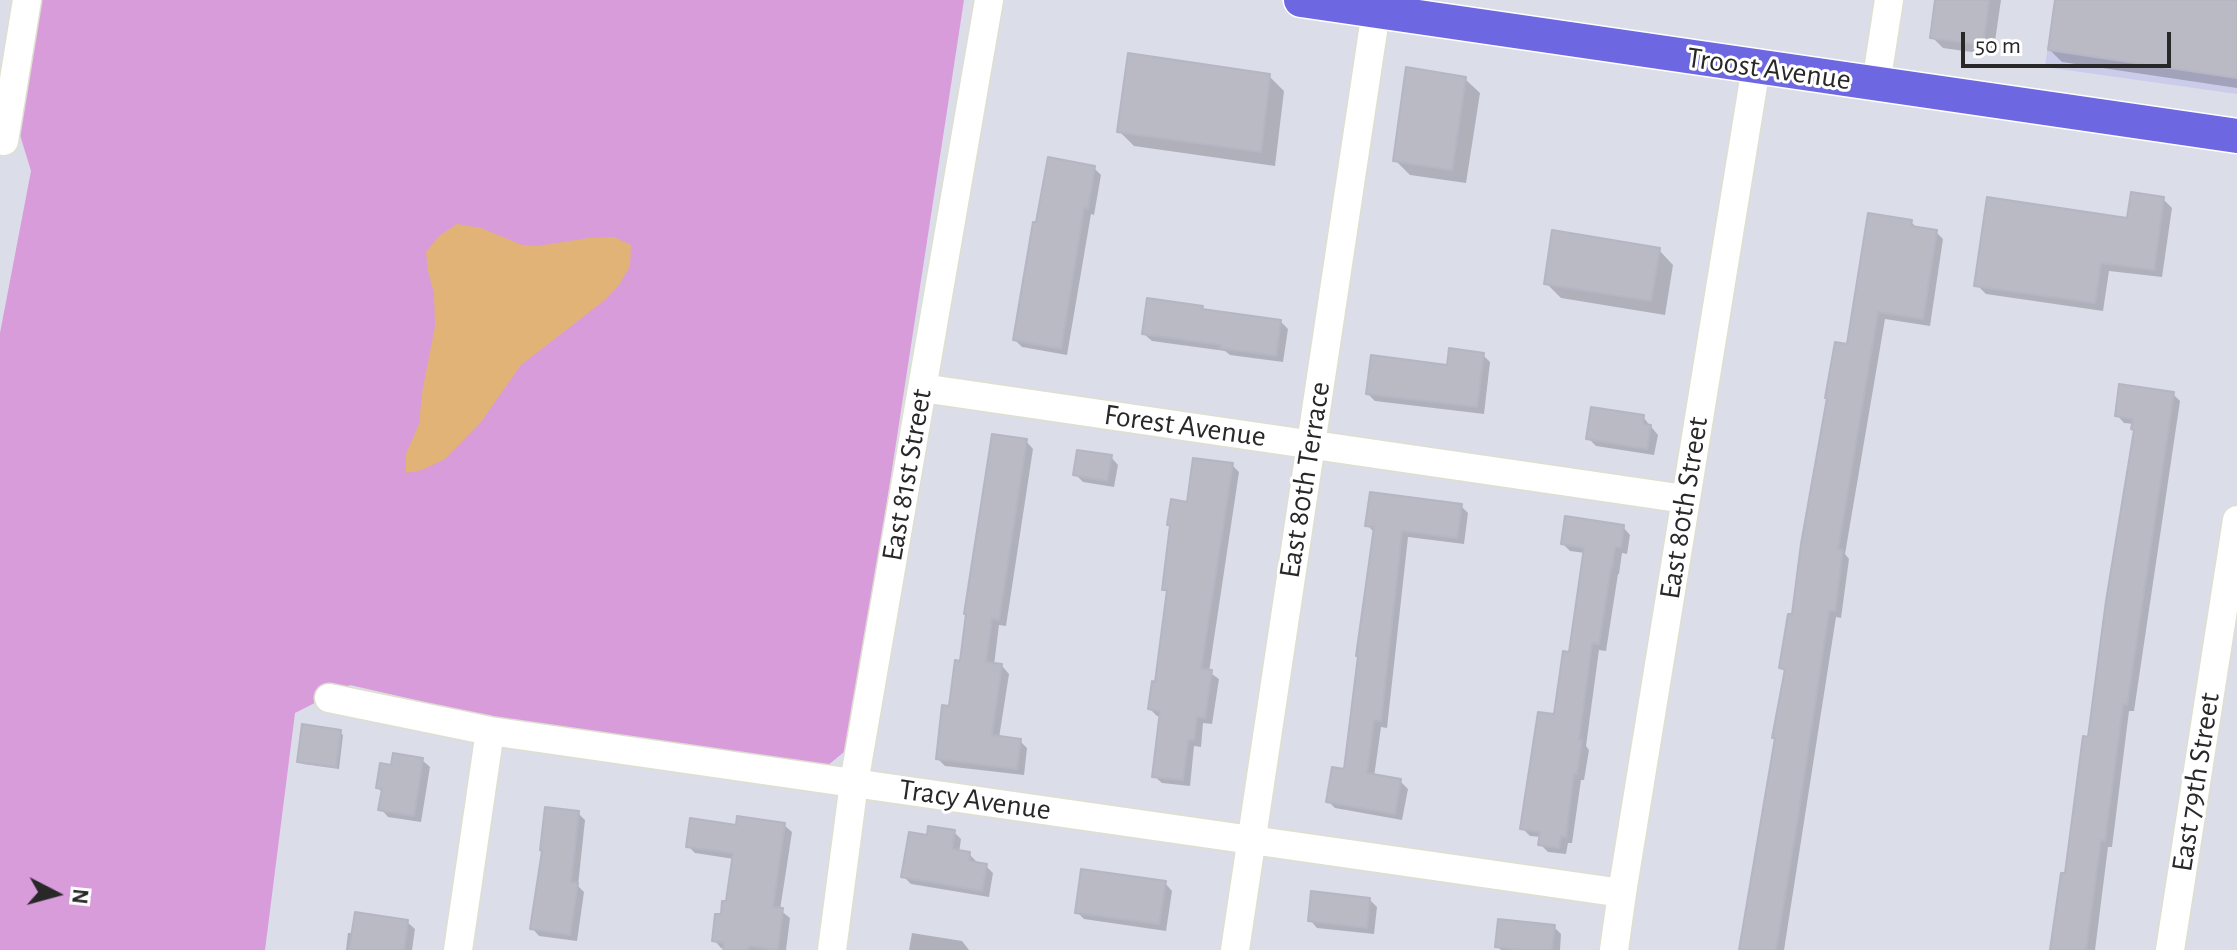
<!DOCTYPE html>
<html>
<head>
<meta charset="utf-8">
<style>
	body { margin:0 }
	#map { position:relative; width:2237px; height:950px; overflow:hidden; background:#dbdde9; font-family:"Alegreya Sans",sans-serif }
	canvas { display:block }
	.north { position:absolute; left:16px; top:854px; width:80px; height:80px; -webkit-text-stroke:6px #fff; paint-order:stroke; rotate:96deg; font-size:22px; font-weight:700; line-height:32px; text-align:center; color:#282828 }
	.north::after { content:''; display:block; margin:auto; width:28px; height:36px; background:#282828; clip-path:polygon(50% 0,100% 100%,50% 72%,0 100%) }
	.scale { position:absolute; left:1961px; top:32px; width:210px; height:36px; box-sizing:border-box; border:4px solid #282828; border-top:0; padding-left:10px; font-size:24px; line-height:28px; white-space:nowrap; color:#282828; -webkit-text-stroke:6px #fff; paint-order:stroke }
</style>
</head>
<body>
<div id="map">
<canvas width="2237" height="950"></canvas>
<div class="north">N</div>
<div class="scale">50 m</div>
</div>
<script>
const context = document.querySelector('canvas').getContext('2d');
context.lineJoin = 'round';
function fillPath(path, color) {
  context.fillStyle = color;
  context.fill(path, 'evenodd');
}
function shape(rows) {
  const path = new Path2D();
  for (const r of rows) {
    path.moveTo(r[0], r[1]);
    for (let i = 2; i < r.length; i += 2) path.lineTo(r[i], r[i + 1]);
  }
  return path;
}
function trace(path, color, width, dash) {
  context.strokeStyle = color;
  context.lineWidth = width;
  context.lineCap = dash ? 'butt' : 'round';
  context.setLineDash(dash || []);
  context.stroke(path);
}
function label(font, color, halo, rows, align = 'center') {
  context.font = font + ' "Alegreya Sans",sans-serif';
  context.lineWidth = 6;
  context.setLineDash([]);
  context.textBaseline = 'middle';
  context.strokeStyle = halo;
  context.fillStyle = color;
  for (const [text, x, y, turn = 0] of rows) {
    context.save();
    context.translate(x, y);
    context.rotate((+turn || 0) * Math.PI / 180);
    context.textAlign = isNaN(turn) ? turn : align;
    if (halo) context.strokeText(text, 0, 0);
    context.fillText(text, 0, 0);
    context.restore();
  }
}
const education = shape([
	[2054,0,2237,0,2237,94,2045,67]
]);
const green = shape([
	[40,0,964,0,850,743,844,752,827,766,490,717,350,685,295,713,265,950,0,950,0,333,31,171,20,135]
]);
const water = shape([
	[457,224,481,228,522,245,537,246,589,238,614,237,631,245,630,266,619,285,606,299,521,365,481,422,445,459,422,470,406,473,406,454,419,424,422,393,435,326,434,293,428,271,426,252,439,236]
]);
const shadow = shape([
	[1937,0,2001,0,1993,55,1943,48,1932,37],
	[2057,0,2237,0,2237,88,2062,62,2050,50],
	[1269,76,1284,91,1275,166,1134,146,1119,131],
	[1465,79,1480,93,1466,183,1410,175,1395,160],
	[1094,168,1101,175,1094,215,1091,214,1067,355,1022,347,1015,340],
	[2163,199,2172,208,2162,277,2109,271,2103,311,1986,294,1977,285,2129,221],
	[1911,222,1918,229,1936,232,1943,239,1930,326,1885,319,1845,554,1849,559,1841,618,1836,617,1784,950,1740,950,1786,673,1781,668,1849,346],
	[1659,250,1673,265,1665,315,1561,298,1546,283],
	[1202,307,1206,312,1280,321,1288,329,1283,362,1230,355,1225,351,1152,341,1144,334],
	[1483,355,1490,362,1484,414,1375,401,1368,394],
	[2173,394,2180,401,2134,711,2129,711,2112,847,2108,847,2095,950,2051,950,2067,875,2089,739,2135,431,2134,424,2124,423,2117,415],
	[1643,417,1658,435,1654,455,1596,446,1588,438],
	[1026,441,1033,449,1006,626,999,625,994,665,1002,666,1009,674,999,738,1020,741,1027,748,1024,775,945,766,938,759,950,708],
	[1111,457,1118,465,1114,487,1083,482,1075,474],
	[1232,465,1239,472,1209,672,1219,679,1212,724,1203,723,1201,747,1194,746,1190,786,1162,783,1154,776,1161,717,1157,716,1150,709,1157,684,1169,593,1164,589,1172,527,1169,524],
	[1461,506,1468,513,1464,544,1408,537,1387,728,1381,727,1374,777,1400,781,1408,789,1402,820,1335,808,1328,801,1345,772,1375,533,1367,525],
	[1623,527,1630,535,1627,554,1622,553,1619,574,1618,574,1606,651,1599,650,1586,746,1589,750,1584,780,1581,780,1572,843,1568,843,1566,854,1548,852,1541,845,1542,837,1530,836,1522,828,1555,717,1571,654,1585,553,1570,551,1563,544],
	[340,732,343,735,339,769,303,764,300,761],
	[422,760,430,767,421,822,388,817,381,809,383,793,378,788,392,768],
	[578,813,585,820,578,886,584,892,577,941,539,936,532,928],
	[784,825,792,832,780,910,790,918,786,950,725,950,725,948,721,948,714,940,727,903,734,859,695,853,688,846,737,827],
	[954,832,961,839,959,853,969,854,977,862,976,864,986,866,993,873,989,897,911,884,904,877,928,837],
	[1165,883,1172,891,1166,931,1084,919,1077,912],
	[1370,900,1377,907,1374,934,1317,928,1310,920],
	[407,922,415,929,412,950,346,950,348,933,354,933],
	[1554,927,1561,934,1560,950,1501,950,1497,946],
	[912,933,962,941,969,950,909,950]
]);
const building = shape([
	[1935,0,1989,0,1983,45,1930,38,1935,0],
	[2055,0,2237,0,2237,78,2048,50,2055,0],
	[1128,53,1270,74,1261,152,1117,132,1128,53],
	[1406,67,1466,77,1452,170,1393,161,1406,67],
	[1048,157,1095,166,1088,209,1084,208,1061,349,1013,340,1033,222,1036,222,1048,157],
	[2131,192,2164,197,2154,270,2101,263,2095,303,1974,286,1987,197,2127,218,2131,192],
	[1868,213,1912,220,1911,226,1937,230,1923,319,1878,312,1838,549,1843,550,1835,611,1829,611,1797,823,1776,950,1739,950,1775,738,1772,738,1785,669,1779,668,1788,614,1792,614,1801,544,1827,398,1825,398,1835,342,1847,344,1868,213],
	[1552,230,1660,248,1651,301,1544,284,1552,230],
	[1147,298,1203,306,1202,309,1281,320,1276,356,1220,348,1221,345,1142,334,1147,298],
	[1449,348,1484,353,1477,407,1366,394,1371,355,1447,365,1449,348],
	[2119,384,2174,392,2127,705,2123,704,2105,841,2101,840,2086,950,2050,950,2061,873,2065,873,2083,736,2088,737,2106,601,2134,430,2131,429,2133,419,2115,416,2119,384],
	[1591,407,1644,415,1643,424,1651,425,1647,449,1586,439,1591,407],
	[992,434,1027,439,999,620,992,618,986,662,1002,664,992,735,1021,739,1017,769,936,759,942,705,949,706,955,660,960,661,966,614,964,614,992,434],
	[1077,450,1112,455,1107,481,1073,475,1077,450],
	[1193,458,1233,463,1201,669,1212,670,1205,718,1197,717,1194,740,1188,740,1183,780,1152,777,1160,711,1148,709,1152,681,1155,682,1167,590,1162,590,1170,525,1167,525,1171,499,1187,502,1193,458],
	[1370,492,1462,504,1457,538,1402,531,1381,721,1374,721,1367,773,1401,779,1395,814,1326,802,1332,767,1344,769,1358,656,1356,656,1374,527,1365,526,1370,492],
	[1565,516,1624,525,1621,547,1615,547,1612,568,1611,567,1599,644,1592,643,1579,740,1582,740,1577,774,1574,773,1566,837,1561,836,1559,848,1538,845,1540,832,1520,829,1538,712,1554,714,1563,651,1569,652,1584,548,1561,544,1565,516],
	[302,724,341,730,336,767,297,762,302,724],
	[393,753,423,758,414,816,378,810,382,789,376,788,380,763,391,765,393,753],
	[545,807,579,811,571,882,578,883,570,935,530,929,542,851,540,850,545,807],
	[737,816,785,823,773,907,783,908,778,950,749,946,748,950,723,950,724,943,712,941,715,914,721,914,722,901,726,901,733,853,686,847,690,818,736,825,737,816],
	[928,826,955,830,952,849,970,852,969,861,987,864,982,891,901,877,909,832,927,835,928,826],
	[1081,869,1166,881,1159,924,1075,913,1081,869],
	[1311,891,1370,898,1367,928,1308,921,1311,891],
	[355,912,408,920,404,950,349,950,355,912],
	[1498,919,1555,925,1552,950,1521,950,1495,947,1498,919]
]);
const minor = shape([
	[1876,84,1889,0],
	[4,141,27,0],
	[922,388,1685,499],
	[329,698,490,731,1622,893],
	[458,950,490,731],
	[832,950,854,783,989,0],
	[1235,950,1376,11],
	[1614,950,1622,893,1756,67],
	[2170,950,2237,520]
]);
const major = shape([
	[1301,0,2237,136]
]);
const streetNames = [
	["Troost Avenue",1769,69,8],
	["Forest Avenue",1185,426,8],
	["East 81st Street",907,475,-80],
	["East 80th Terrace",1305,480,-81],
	["East 80th Street",1684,508,-81],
	["East 79th Street",2196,782,-81],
	["Tracy Avenue",975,800,8]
];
fillPath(education, '#cbcce9');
fillPath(green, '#d89cdb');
fillPath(water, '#e2b377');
fillPath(shadow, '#0003');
fillPath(building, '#b9bac4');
trace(building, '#b5b6c4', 2);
trace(minor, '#dedfd0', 31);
trace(major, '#fff', 37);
trace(minor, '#fff', 28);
trace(major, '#6e67e2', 34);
label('30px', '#282828', '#fff', streetNames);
</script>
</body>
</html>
